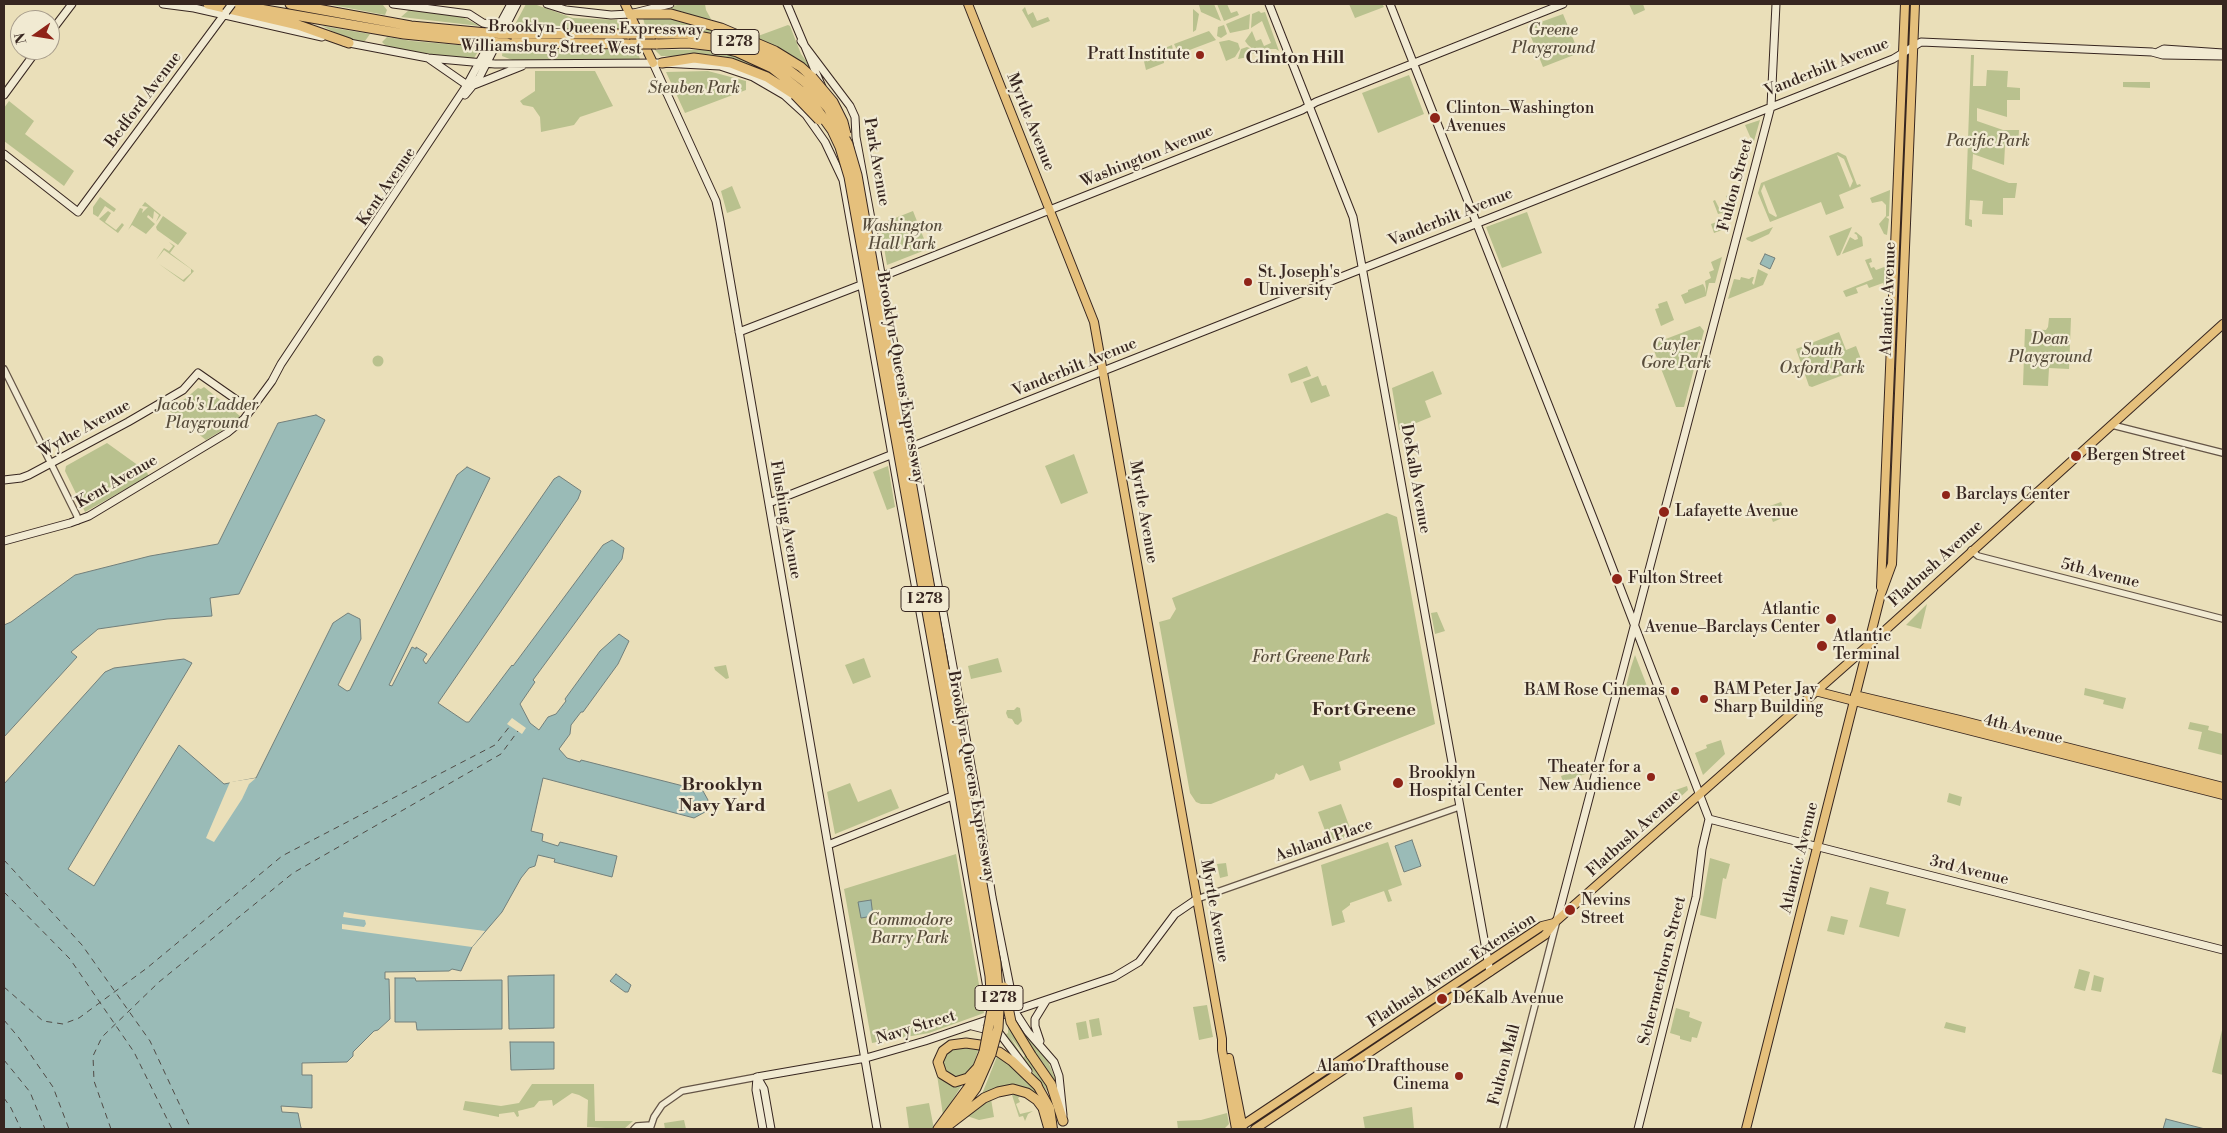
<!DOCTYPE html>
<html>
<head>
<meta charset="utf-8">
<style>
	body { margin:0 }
	#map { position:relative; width:2227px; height:1133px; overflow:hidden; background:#eadfb9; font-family:"Libre Bodoni",serif }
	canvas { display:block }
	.frame { position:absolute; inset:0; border:5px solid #372620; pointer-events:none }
	.north { position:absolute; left:10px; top:10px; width:50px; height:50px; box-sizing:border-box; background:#f1ead2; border:1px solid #a79c8b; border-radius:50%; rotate:257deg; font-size:14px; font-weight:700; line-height:20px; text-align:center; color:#372620 }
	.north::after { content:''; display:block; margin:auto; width:18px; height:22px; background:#8f2418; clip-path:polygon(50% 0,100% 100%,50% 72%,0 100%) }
</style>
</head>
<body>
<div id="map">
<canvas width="2227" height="1133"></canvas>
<div class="frame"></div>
<div class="north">N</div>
</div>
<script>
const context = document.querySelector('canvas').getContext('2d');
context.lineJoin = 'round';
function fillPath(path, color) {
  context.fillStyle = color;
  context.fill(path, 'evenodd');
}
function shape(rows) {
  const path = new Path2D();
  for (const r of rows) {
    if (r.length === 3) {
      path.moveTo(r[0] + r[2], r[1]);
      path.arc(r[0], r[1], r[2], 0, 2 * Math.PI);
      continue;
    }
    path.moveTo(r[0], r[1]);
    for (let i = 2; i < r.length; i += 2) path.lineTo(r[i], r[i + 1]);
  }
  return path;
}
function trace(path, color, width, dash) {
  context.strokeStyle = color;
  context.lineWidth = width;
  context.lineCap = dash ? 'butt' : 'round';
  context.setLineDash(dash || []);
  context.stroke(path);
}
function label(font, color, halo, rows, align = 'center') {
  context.font = font + ' "Libre Bodoni",serif';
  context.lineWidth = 4.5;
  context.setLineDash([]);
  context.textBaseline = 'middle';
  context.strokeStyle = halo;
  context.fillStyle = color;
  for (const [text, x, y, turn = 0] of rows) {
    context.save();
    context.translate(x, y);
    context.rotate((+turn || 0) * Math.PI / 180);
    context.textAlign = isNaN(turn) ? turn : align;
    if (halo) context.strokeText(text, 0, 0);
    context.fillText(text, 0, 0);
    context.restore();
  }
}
const green = shape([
	[327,4,383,5,387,10,385,15],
	[526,4,534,4,573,18,620,20,627,30,513,28],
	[680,4,705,4,706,10,711,19,708,21,671,10,671,7],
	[1201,4,1214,4,1221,21,1201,12,1199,5],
	[1217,4,1227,4,1231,13,1237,11,1239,15,1224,21],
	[1349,4,1382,4,1384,7,1355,18],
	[1629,4,1643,4,1645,10,1634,15],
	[1025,7,1028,15,1033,12,1037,21,1048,17,1050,21,1032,28,1022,10],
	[1193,9,1199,14,1196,30,1193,32],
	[409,10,458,15,480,26,401,17],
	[1259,11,1261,13,1265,12,1279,51,1276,49,1253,49,1248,45,1245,41,1252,31,1256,41,1261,39,1264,46,1271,43,1262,21,1251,28,1252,14],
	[1250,14,1249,29,1230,33,1226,24],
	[1563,14,1579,53,1543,67,1527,27],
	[659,15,674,16,731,36,693,30,646,29,643,18],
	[788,25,790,26,801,54,816,74,747,35,758,36],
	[1224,25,1227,34,1221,38,1217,36,1218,27],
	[322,26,370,34,365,41,360,42,346,38],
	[1209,31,1216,40,1179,54,1174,44],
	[387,37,412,41,481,47,474,58,448,57,387,47,382,42],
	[1229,40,1238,43,1240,49,1235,57,1226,61,1219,42],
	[1172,45,1174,56,1164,61,1164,63,1146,70,1143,57],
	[1247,47,1257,51,1248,57,1238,59,1241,49],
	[503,49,637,50,640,59,638,61,515,61,502,56],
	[655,50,703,50,722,53,740,58,776,77,740,62,716,57,661,56],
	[1971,55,1974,55,1973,86,1986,86,1987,70,2008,71,2007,87,2020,88,2020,100,2007,100,2007,117,1977,108,1977,121,2003,130,2019,130,2018,146,2005,146,2004,165,1973,154,1972,169,2009,183,2017,183,2015,198,2003,198,2003,215,1982,214,1983,201,1970,200,1969,219,1972,220,1972,227,1965,225],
	[535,71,595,71,613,106,580,117,574,125,541,132,540,117,533,107,523,105,520,101,535,91],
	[708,71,746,81,746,90,685,113,666,72],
	[1409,75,1424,114,1378,133,1362,93],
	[2123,82,2150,82,2150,88,2123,87],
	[9,101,34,121,25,134,74,171,64,186,4,141,4,108],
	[1760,120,1754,141,1752,141,1745,125],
	[1838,152,1846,156,1857,185,1860,184,1861,186,1839,195,1844,208,1826,215,1821,202,1770,222,1758,193,1761,183],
	[1837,155,1844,159,1853,181,1850,188],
	[1764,184,1777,216,1776,217,1769,213,1761,191],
	[732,186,741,208,727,213,721,191],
	[1890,190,1889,216,1886,217,1889,219,1887,235,1884,234,1879,224,1886,216,1886,205,1882,201,1872,203,1870,198],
	[1739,191,1734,216,1728,215,1724,226,1722,213,1718,214,1713,201,1715,200,1719,208,1723,207,1729,204,1726,196],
	[100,197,116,209,114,212,105,206,98,217,93,214,93,207],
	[145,202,161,215,156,222,159,215,154,211,153,219,148,215,147,217,155,224,146,234,132,225,128,230,140,208,143,209,142,213,148,207,142,206],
	[108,211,111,213,105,222,116,230,122,223,124,225,118,233,99,219],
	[913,211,928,249,887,265,880,224],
	[1527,212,1542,253,1502,268,1486,227],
	[163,216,187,233,178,245,157,230,156,227],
	[1723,220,1725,229,1714,233,1711,224],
	[1773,227,1769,234,1752,242,1747,240,1746,238],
	[1852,227,1840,255,1837,256,1829,236],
	[1856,232,1862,237,1863,246,1842,254,1850,237,1855,240,1858,239,1857,235,1854,233],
	[169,242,175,246,170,253,194,271,184,282,159,264,183,280,191,273,191,269,164,250,156,260,164,248,169,251,173,246],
	[1722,257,1715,283,1709,283,1706,296,1685,304,1681,295,1688,292,1688,290,1703,284,1705,288,1705,293,1706,288,1705,281,1711,278,1709,272,1714,270,1711,262],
	[1871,258,1872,262,1869,263,1871,268,1874,267,1876,270,1887,266,1886,290,1883,283,1869,288,1867,284,1856,288,1858,293,1846,297,1843,291,1873,279,1865,260],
	[1758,269,1768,274,1763,285,1728,299,1734,279,1740,280,1741,277,1749,279,1752,277,1754,277,1752,283,1754,285],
	[1667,301,1674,320,1661,326,1655,309,1659,308,1658,304],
	[2049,318,2071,318,2069,369,2049,368,2048,386,2023,385,2025,329,2046,330,2048,327],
	[1700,326,1704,331,1684,407,1676,407,1653,348,1655,343],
	[1839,332,1846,350,1856,346,1864,367,1812,387,1809,386,1796,349],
	[378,361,5.5],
	[1307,366,1311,376,1291,383,1288,374],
	[1433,371,1442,394,1425,401,1431,417,1399,430,1392,388],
	[1318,376,1322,386,1326,385,1330,396,1311,403,1303,382],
	[204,387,240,416,236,422,206,440,167,409,186,398,198,388,201,389],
	[107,443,146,471,149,476,85,512,65,471,66,466],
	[1074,454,1088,493,1061,504,1045,466],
	[888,466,895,507,887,510,873,472],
	[1781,502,1787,516,1773,522,1767,507],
	[1387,513,1397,517,1435,724,1339,762,1341,770,1310,781,1303,765,1279,775,1276,773,1274,779,1211,804,1201,804,1196,802,1190,793,1159,622,1170,619,1176,609,1172,598],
	[1927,604,1921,629,1906,625],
	[1437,612,1445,631,1435,634,1431,613],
	[1635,655,1647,686,1624,694,1631,667],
	[864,658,871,677,853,684,845,665],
	[998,658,1002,672,971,679,968,666],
	[726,665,729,678,726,679,715,670,714,667],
	[2085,688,2126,698,2123,709,2103,704,2104,700,2084,695],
	[1017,707,1020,708,1022,721,1018,725,1015,724,1012,719,1008,718,1006,713,1007,710,1014,710],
	[2190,722,2209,726,2208,730,2223,734,2222,755,2198,749,2202,732,2188,729],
	[1721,740,1725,754,1703,775,1695,753,1707,748,1706,745],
	[1589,766,1588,773,1563,782,1561,776],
	[850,783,858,802,891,789,899,808,835,834,827,792],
	[1687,786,1688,790,1675,802,1670,792],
	[1949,793,1962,797,1960,806,1947,802],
	[1341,804,1353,836,1330,844,1318,812],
	[1388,842,1402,885,1388,890,1392,901,1388,902,1384,891,1350,903,1350,905,1342,911,1345,922,1332,926,1321,865],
	[956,854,984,1013,929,1033,872,1043,844,889],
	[1710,858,1730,864,1726,879,1723,878,1716,919,1700,915],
	[1226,863,1228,876,1220,878,1217,864],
	[1870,887,1889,892,1886,904,1906,909,1899,937,1859,927],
	[1831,916,1848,920,1844,935,1827,931],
	[2079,969,2090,972,2085,991,2074,988],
	[2094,975,2104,978,2101,992,2091,990],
	[1207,1005,1213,1037,1199,1040,1193,1007],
	[1676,1008,1690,1012,1689,1017,1702,1022,1697,1038,1692,1037,1691,1042,1680,1039,1680,1036,1670,1033],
	[1099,1018,1102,1035,1092,1037,1089,1020],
	[1086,1021,1089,1038,1079,1040,1076,1023],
	[1946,1022,1966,1027,1965,1033,1944,1028],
	[1017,1024,1047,1059,1055,1078,1055,1084,1045,1078,1051,1096,1022,1059,1025,1056,1010,1036,1022,1056,1020,1057,1003,1036,1008,1033,1008,1026],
	[2223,1026,2223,1075,2212,1072],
	[958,1047,979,1048,971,1071,967,1076,957,1079,944,1073,941,1058,948,1050],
	[998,1054,1037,1090,1042,1099,1028,1090,982,1094],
	[936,1068,943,1080,950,1084,962,1085,943,1115],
	[532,1084,594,1084,595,1121,633,1121,624,1129,587,1127,588,1100,579,1095,572,1093,553,1106,552,1100,539,1101,534,1107,518,1111,519,1116,517,1117,514,1112,499,1114,499,1117,463,1110,465,1101,501,1106,519,1103],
	[1012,1095,1022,1095,1018,1098,1020,1102,1016,1104,1020,1114,1033,1111,1028,1114,1025,1121,1023,1116,1019,1117],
	[995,1096,996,1098,991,1099,994,1117,979,1120,964,1115],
	[929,1103,934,1129,909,1129,906,1107],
	[1412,1107,1414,1129,1365,1129,1363,1117],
	[1227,1113,1229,1124,1224,1129,1178,1129,1177,1121,1201,1120],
	[684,1120,686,1129,665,1129,664,1123]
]);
const water = shape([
	[1765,254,1775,258,1770,269,1760,264,1765,254],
	[316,415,325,420,239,594,210,598,212,616,167,619,98,629,71,652,77,657,4,737,4,625,11,622,75,575,150,556,218,544,278,423,316,415],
	[467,467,490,478,389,685,392,686,412,647,416,649,416,647,427,654,423,660,426,664,554,479,559,476,581,491,578,499,438,703,466,722,469,722,512,665,513,666,603,545,612,540,624,548,622,559,533,680,535,682,520,704,530,723,539,730,548,717,556,714,566,701,565,699,600,651,619,634,629,641,618,664,583,712,581,712,571,725,570,734,559,749,567,758,580,762,581,760,703,791,708,800,705,812,694,818,543,778,531,831,543,834,542,841,558,846,560,842,617,856,612,877,554,862,555,859,538,855,535,866,529,868,521,878,502,912,472,947,461,971,452,969,449,971,385,972,385,979,389,979,390,1019,378,1030,374,1031,353,1052,353,1056,347,1062,302,1063,302,1075,312,1075,312,1108,281,1106,282,1112,298,1113,301,1128,303,1129,4,1129,4,784,105,672,114,668,184,659,192,663,68,869,94,886,179,745,224,784,256,778,333,623,348,613,360,619,361,639,338,685,347,691,350,690,457,475,467,467],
	[1412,840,1421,866,1404,872,1395,846,1412,840],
	[871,900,873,916,861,918,858,902,871,900],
	[616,974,631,985,628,992,625,992,610,981,616,974],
	[554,975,554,1028,509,1029,508,976,554,975],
	[395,978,415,978,416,981,502,980,502,1029,417,1030,416,1022,395,1022,395,978],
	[510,1042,554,1042,554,1069,511,1070,510,1042],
	[2166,1119,2205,1129,2163,1129,2166,1119]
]);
const pier = shape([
	[512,718,526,728,522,734,507,724],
	[256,778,249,784,242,799,214,842,206,838,230,782],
	[344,912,355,914,485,931,472,947,342,929,342,924,364,927,366,924,365,920,343,917]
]);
const ferry = shape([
	[4,860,82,945,150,1041,191,1129],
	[4,892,70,959,134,1052,172,1129],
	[4,987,43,1021,63,1024,79,1018,147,968,282,856,495,745,510,726],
	[4,1020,19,1038,53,1087,69,1129],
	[4,1060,30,1092,45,1129],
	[4,1098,11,1108,21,1129],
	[111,1129,94,1081,93,1056,102,1037,159,982,293,873,501,754,518,731]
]);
const tertiary = shape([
	[4,369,77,516,77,521],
	[2112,425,2223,453],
	[1971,550,1978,556,2223,619],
	[1197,899,1459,807],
	[634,1129,637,1126,651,1125],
	[650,1129,654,1117,662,1105,682,1091,757,1077],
	[1503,1129,1557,920]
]);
const secondary = shape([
	[163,4,194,8,322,37],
	[393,4,469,14,483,23,502,27],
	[547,4,566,10,611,15,630,14,670,4],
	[787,4,822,87],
	[1269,4,1353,217,1490,972],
	[1390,4,1601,538,1709,819],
	[50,33,72,4],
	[801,41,850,106,855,117,856,137,975,787,992,897,1015,1012,1028,1032,1054,1062,1059,1076,1063,1115],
	[344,42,428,58,495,64,662,63,720,66,753,77,784,95,806,115,825,142,843,180,987,988],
	[2158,52,2164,49,2223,53],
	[428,58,467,85],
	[653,63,716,201,720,221,877,1129],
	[474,85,522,66],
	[4,95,37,50],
	[465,95,479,78,517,4],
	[4,154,78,212,226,12],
	[878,278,1302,110,1316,102,1563,4],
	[739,332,866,283],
	[4,480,21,478,29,475,128,422,183,390,198,373,251,410],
	[769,503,1893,59,1921,42,2152,52,2163,55,2223,56],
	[4,541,70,523,89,516,227,433,244,419,272,381,281,364,467,85,511,4],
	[1709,819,2223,950],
	[828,845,975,787],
	[1557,920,1771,106,1776,4],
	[972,1026,984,1029],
	[997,1030,1028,1071],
	[1040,1041,1035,1026,1035,1019,1046,1001],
	[757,1077,866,1058,925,1041,1114,977,1139,962,1175,914,1197,899],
	[757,1077,764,1089,771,1129],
	[757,1077,756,1090,763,1129],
	[1638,1129,1696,897,1702,849,1709,819]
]);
const primary = shape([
	[625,4,653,63],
	[968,4,1094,322,1222,1039,1222,1050,1236,1129],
	[1881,587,1905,4],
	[1815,691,2223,795],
	[1855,695,1960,720,2223,787],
	[1229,1058,1243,1129],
	[1237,1129,1542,926,1554,923],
	[1255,1129,1545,935,1554,923,1881,634,2223,324],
	[1746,1129,1881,594,1892,564,1915,4]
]);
const trunk = shape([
	[1037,1085,1050,1108,1053,1129]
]);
const motorway = shape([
	[208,4,298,25,349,43],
	[231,4,404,34,484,42],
	[290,4,411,26,487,33],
	[630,14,671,14,721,28,775,51,801,67,812,77],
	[512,34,629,34],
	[653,34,688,34,739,44,777,61,806,83],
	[507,43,632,44],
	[656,44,688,43,713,46,737,52,772,68,800,90],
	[662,63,694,58,731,63,767,77,795,95],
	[999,1052,1012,1061,1037,1085],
	[1031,1055,1051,1084,1063,1121],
	[980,1065,968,1078,955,1082,942,1074,938,1062,943,1051,951,1045,966,1043,980,1045],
	[950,1124,984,1098,998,1092,1013,1089,1027,1093,1037,1100,1043,1108,1049,1129],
	[938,1129,971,1084,984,1052],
	[946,1129,976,1088,991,1054]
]);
const secondaryBridge = shape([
	[226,12,232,4]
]);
const motorwayBridge = shape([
	[487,33,512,34],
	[629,34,653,34],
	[484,42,507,43],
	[632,44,656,44],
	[812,77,833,102,843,122,846,134],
	[806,83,828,108,848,144,857,175,996,963,999,1009,998,1028,991,1054],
	[800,90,811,101,832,130,840,147,849,177,960,795,990,976,992,1009,984,1052],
	[795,95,819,120],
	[1004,987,1011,1022,1031,1055]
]);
const markers = [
	[1200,55,5,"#8f2418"],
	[1435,118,6,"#8f2418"],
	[1248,282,5,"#8f2418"],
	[2076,456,6,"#8f2418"],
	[1946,495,5,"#8f2418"],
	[1664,512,6,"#8f2418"],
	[1617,579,6,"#8f2418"],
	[1831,619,6,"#8f2418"],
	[1822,646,6,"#8f2418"],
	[1675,691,5,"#8f2418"],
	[1704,699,5,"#8f2418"],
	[1651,777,5,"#8f2418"],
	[1398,783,6,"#8f2418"],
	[1570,910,6,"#8f2418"],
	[1442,999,6,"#8f2418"],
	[1459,1076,5,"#8f2418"]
];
const shields = [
	[735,42,48],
	[925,599,48],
	[999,998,48]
];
const shieldNames = [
	["I 278",735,42],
	["I 278",925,599],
	["I 278",999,998]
];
const streetNames = [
	["Brooklyn-Queens Expressway",596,29,1],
	["Williamsburg Street West",551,48,1],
	["Vanderbilt Avenue",1827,68,-22],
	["Bedford Avenue",144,100,-53],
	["Myrtle Avenue",1030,122,68],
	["Washington Avenue",1147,157,-22],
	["Park Avenue",876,162,80],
	["Fulton Street",1736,185,-75],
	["Kent Avenue",387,187,-56],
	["Vanderbilt Avenue",1451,218,-22],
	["Atlantic Avenue",1889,299,-88],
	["Vanderbilt Avenue",1075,368,-22],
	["Brooklyn-Queens Expressway",900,378,80],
	["Wythe Avenue",85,429,-29],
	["DeKalb Avenue",1415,479,80],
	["Kent Avenue",117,482,-30],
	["Myrtle Avenue",1143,512,80],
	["Flushing Avenue",785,520,80],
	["Flatbush Avenue",1936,564,-42],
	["5th Avenue",2100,574,14],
	["4th Avenue",2023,730,14],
	["Brooklyn-Queens Expressway",971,777,80],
	["Flatbush Avenue",1634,834,-42],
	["Ashland Place",1324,841,-19],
	["Atlantic Avenue",1800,858,-76],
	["3rd Avenue",1969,871,14],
	["Myrtle Avenue",1214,911,80],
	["Flatbush Avenue Extension",1452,971,-33],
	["Schermerhorn Street",1663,971,-76],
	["Navy Street",916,1028,-17],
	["Fulton Mall",1505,1065,-75]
];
const parkNames = [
	["Greene",1553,31],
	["Playground",1553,49],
	["Steuben Park",694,89],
	["Pacific Park",1988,142],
	["Washington",902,227],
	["Hall Park",902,245],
	["Dean",2050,340],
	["Playground",2050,358],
	["Cuyler",1676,346],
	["Gore Park",1676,364],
	["South",1822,351],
	["Oxford Park",1822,369],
	["Jacob's Ladder",207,406],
	["Playground",207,424],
	["Fort Greene Park",1311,658],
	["Commodore",910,921],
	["Barry Park",910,939]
];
const poiNames = [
	["Pratt Institute",1190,55,"right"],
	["Clinton–Washington",1446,109],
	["Avenues",1446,127],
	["St. Joseph's",1258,273],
	["University",1258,291],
	["Bergen Street",2087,456],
	["Barclays Center",1956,495],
	["Lafayette Avenue",1675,512],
	["Fulton Street",1628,579],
	["Atlantic",1820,610,"right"],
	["Avenue–Barclays Center",1820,628,"right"],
	["Atlantic",1833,637],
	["Terminal",1833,655],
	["BAM Peter Jay",1714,690],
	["Sharp Building",1714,708],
	["BAM Rose Cinemas",1665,691,"right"],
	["Theater for a",1641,768,"right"],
	["New Audience",1641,786,"right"],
	["Brooklyn",1409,774],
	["Hospital Center",1409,792],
	["Nevins",1581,901],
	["Street",1581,919],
	["DeKalb Avenue",1453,999],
	["Alamo Drafthouse",1449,1067,"right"],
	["Cinema",1449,1085,"right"]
];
const neighbourhoodNames = [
	["Clinton Hill",1295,59],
	["Fort Greene",1364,711],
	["Brooklyn",722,786],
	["Navy Yard",722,807]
];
fillPath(green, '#b9c18e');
fillPath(water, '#9abbb7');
trace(water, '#727f7b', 1);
fillPath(pier, '#eadfb9');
trace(ferry, '#504b46', 1, [6, 5]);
trace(tertiary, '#645446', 8);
trace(secondary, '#372620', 9);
trace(primary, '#372620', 10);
trace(trunk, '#372620', 10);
trace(motorway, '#372620', 11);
trace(tertiary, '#f1ead2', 5.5);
trace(secondary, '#f1ead2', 7);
trace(primary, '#e5c07c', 8);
trace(trunk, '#e5c07c', 8);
trace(motorway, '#e5c07c', 9);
trace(secondaryBridge, '#372620', 9, []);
trace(motorwayBridge, '#372620', 11, []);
trace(secondaryBridge, '#f1ead2', 7);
trace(motorwayBridge, '#e5c07c', 9);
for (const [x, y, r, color] of markers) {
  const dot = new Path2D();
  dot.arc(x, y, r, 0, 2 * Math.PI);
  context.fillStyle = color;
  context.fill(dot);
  trace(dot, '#f1ead2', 2);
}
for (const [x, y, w] of shields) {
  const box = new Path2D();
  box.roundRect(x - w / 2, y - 12.5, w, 25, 4);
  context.fillStyle = '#f1ead2';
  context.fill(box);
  trace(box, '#372620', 1);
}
label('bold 15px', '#372620', null, shieldNames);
label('16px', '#372620', '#f1ead2', streetNames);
label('italic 16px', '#584d3c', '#f1ead2', parkNames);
label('16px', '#372620', '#f1ead2', poiNames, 'left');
label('bold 18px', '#372620', '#f1ead2', neighbourhoodNames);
</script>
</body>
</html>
